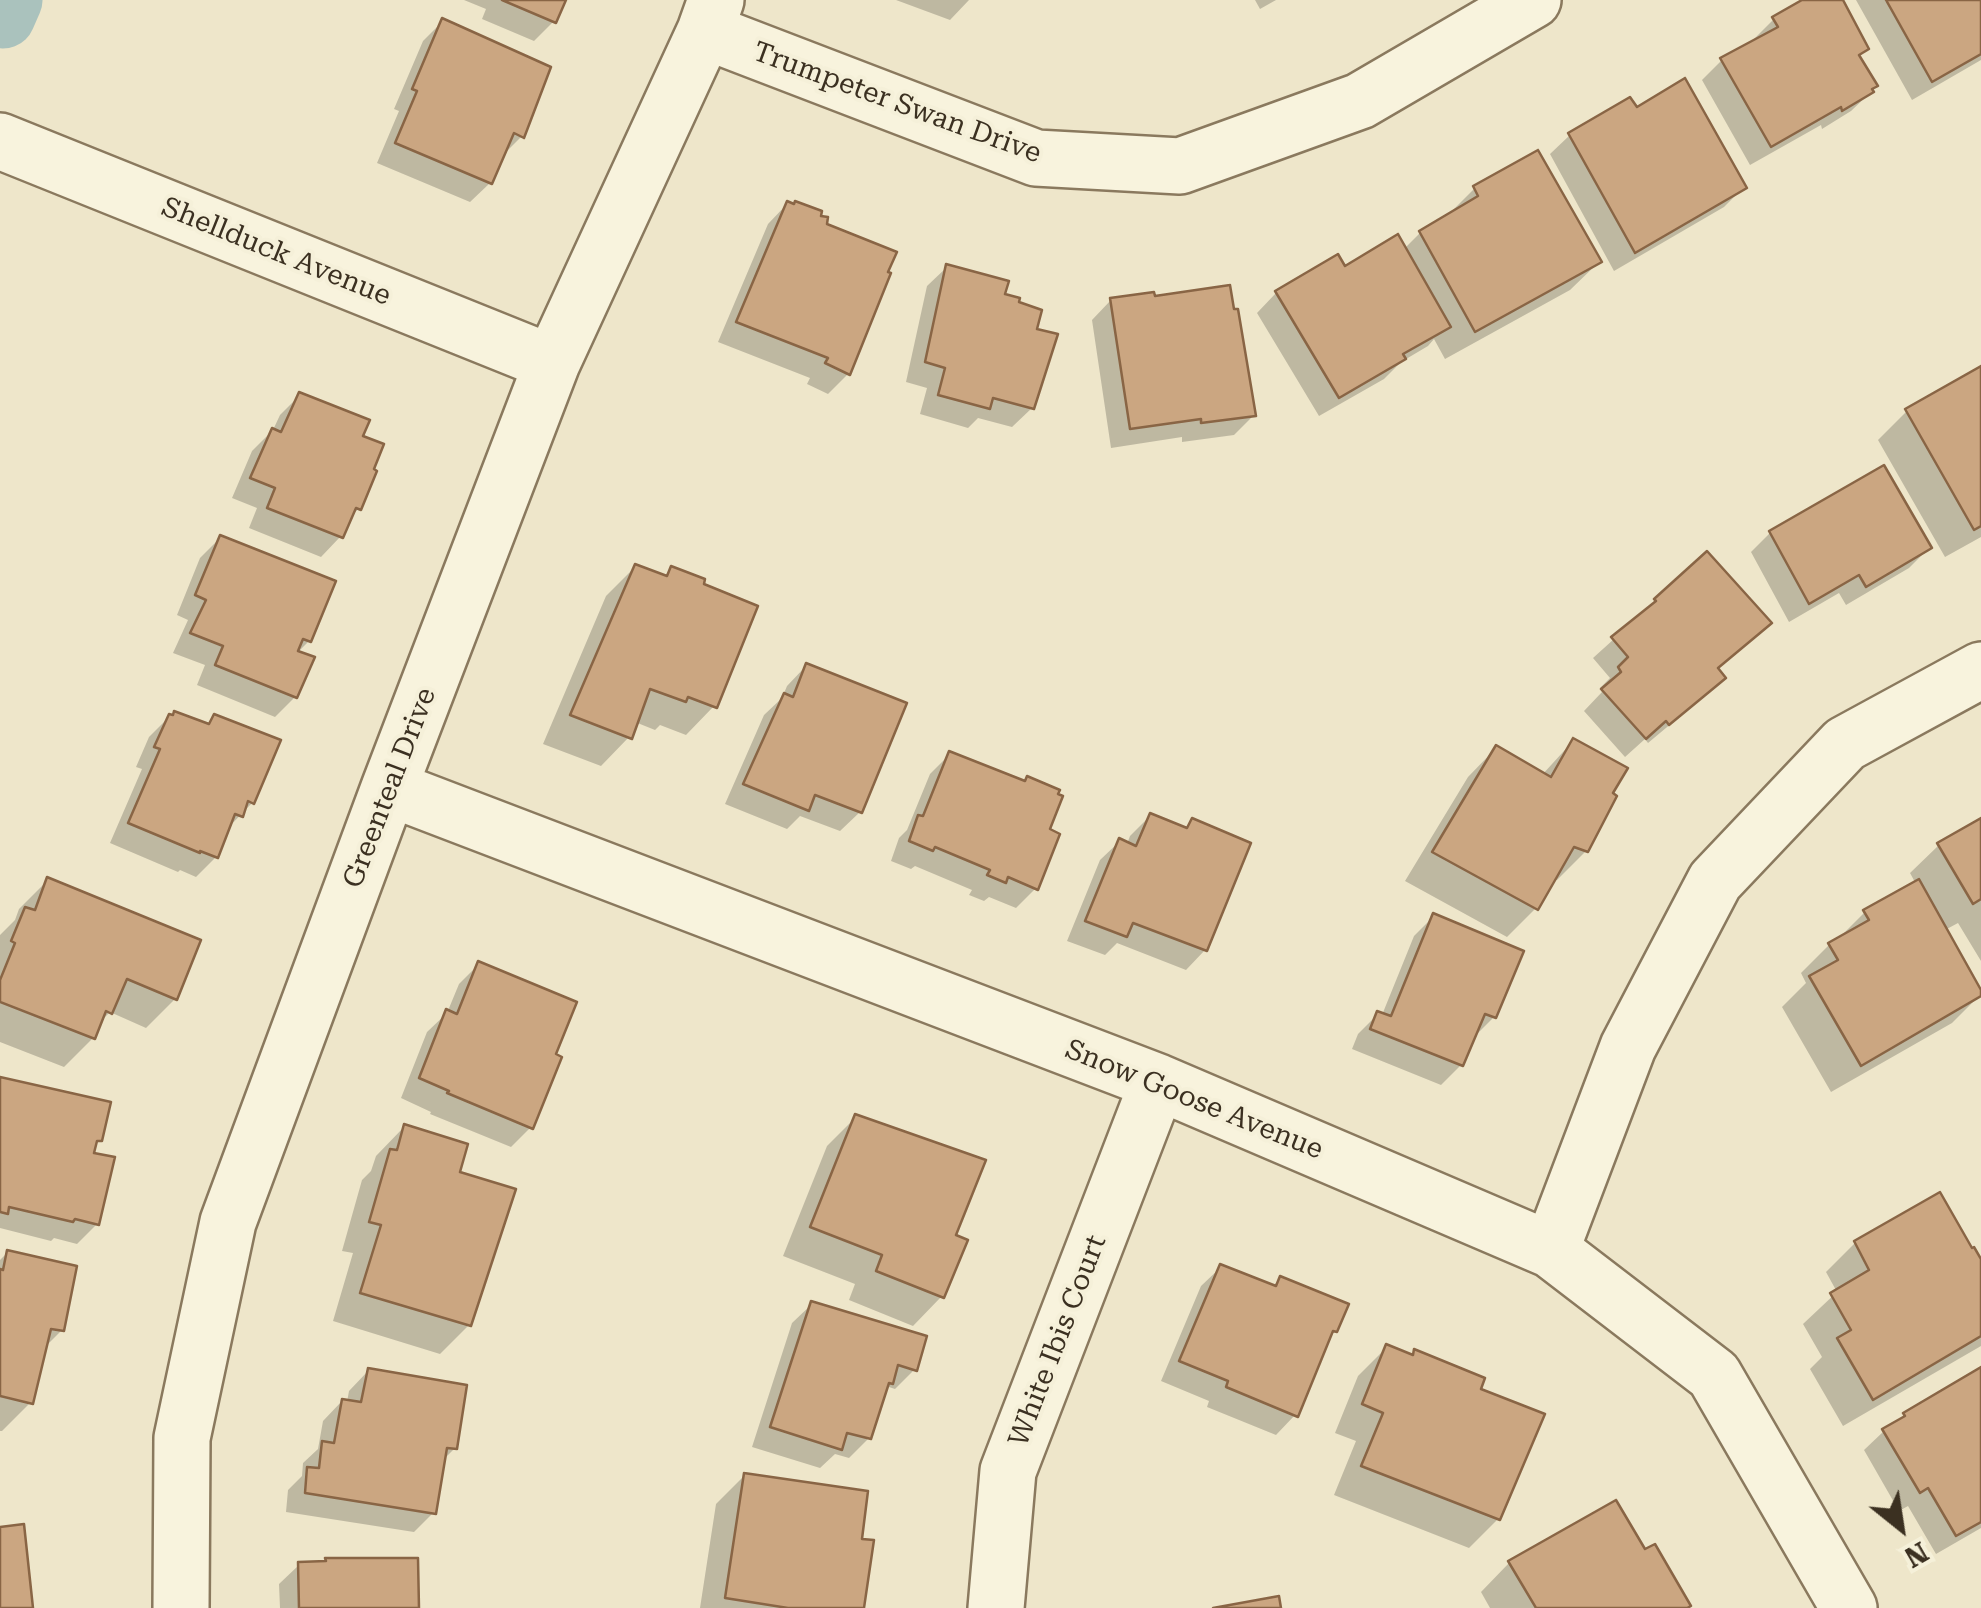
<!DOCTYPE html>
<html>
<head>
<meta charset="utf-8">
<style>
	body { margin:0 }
	#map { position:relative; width:1981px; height:1608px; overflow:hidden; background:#eee6ca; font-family:"Roboto Serif",serif }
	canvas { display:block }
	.north { position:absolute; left:1851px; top:1478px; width:100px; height:100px; -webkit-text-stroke:8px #f5f0d9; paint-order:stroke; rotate:150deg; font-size:28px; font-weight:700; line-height:40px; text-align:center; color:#3b3021 }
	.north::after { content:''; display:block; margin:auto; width:35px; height:45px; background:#3b3021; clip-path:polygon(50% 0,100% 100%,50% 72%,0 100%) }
</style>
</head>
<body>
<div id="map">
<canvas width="1981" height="1608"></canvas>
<div class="north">N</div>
</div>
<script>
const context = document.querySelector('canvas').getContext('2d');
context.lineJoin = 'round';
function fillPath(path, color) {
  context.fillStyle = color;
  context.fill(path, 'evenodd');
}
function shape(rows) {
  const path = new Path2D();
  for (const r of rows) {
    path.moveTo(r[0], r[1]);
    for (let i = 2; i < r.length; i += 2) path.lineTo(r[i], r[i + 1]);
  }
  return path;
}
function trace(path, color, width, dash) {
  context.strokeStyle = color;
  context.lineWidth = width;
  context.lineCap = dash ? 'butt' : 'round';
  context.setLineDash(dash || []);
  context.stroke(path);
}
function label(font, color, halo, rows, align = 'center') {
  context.font = font + ' "Roboto Serif",serif';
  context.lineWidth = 8;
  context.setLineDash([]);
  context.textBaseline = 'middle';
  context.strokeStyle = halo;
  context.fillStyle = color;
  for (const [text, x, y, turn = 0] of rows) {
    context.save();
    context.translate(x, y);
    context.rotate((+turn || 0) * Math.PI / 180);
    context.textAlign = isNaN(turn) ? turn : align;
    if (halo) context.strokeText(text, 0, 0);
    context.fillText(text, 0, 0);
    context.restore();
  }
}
const shadow = shape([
	[464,0,564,0,554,21,534,41,482,19,486,9],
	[896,0,969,0,950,20],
	[1255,0,1276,0,1260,9],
	[1807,0,1838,0,1866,49,1858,58,1871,92,1851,111,1822,129,1821,125,1750,165,1702,80,1722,60,1756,42,1754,39,1774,19],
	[1856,0,1981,0,1981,60,1912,100],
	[443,21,522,136,502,156,490,183,470,202,377,163,399,111,394,109,423,41],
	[1636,111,1744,187,1724,207,1614,271,1550,154,1570,135],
	[1475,188,1599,262,1570,290,1445,359,1434,339,1428,346,1401,362,1384,379,1319,416,1257,313,1276,293,1404,249,1420,233,1446,217],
	[787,204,848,374,828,394,807,384,810,378,718,342,768,224],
	[947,267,1002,296,1034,331,1032,408,1012,427,978,418,968,428,920,414,927,388,906,382,927,286],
	[1111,300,1253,416,1234,435,1182,442,1182,437,1111,448,1092,320],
	[1981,369,1981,537,1945,557,1878,440,1907,411],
	[300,395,359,508,349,519,340,537,321,557,249,528,257,508,232,498,252,451,273,430,280,415],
	[1770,533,1929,548,1909,568,1846,605,1839,593,1789,622,1751,552],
	[220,538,309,641,296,654,295,697,275,717,197,685,205,665,173,653,188,620,177,615,200,558],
	[635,567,663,577,672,569,714,706,686,735,660,725,655,730,635,722,629,737,601,766,543,744,606,596],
	[1656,601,1769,623,1716,670,1723,678,1703,697,1648,743,1645,739,1625,757,1584,711,1602,692,1600,688,1610,678,1593,658],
	[806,666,860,812,840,831,800,816,787,829,725,804,764,715,782,698,787,686],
	[169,717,206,726,215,717,278,741,252,803,227,829,216,857,196,877,180,870,178,872,110,843,142,769,136,767,149,737],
	[1573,741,1610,794,1586,851,1557,880,1553,879,1536,908,1507,937,1405,881,1468,777,1496,748,1542,775],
	[950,754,1047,830,1036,888,1016,908,989,897,984,901,969,895,972,890,915,866,911,869,891,861,899,838,907,830,930,774],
	[1150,816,1184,830,1192,821,1205,950,1186,970,1117,943,1105,955,1067,941,1100,860,1120,841,1127,844,1130,836],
	[1981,821,1981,961,1958,923,1945,930,1981,994,1952,1023,1831,1092,1782,1007,1806,983,1801,973,1829,945,1836,941,1865,912,1916,884,1910,873,1939,845],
	[48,880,175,999,146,1028,110,1012,98,1024,93,1038,64,1067,0,1042,0,935,15,920,19,909],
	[1434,916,1494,1017,1474,1037,1461,1065,1441,1085,1352,1049,1358,1034,1378,1014,1382,1015,1414,936],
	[479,964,553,1055,531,1127,511,1147,430,1114,431,1112,401,1098,427,1032,447,1013,459,984],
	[0,1080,99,1140,93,1147,97,1224,77,1244,54,1238,51,1241,0,1228],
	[856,1117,952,1236,941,1297,913,1326,849,1300,855,1284,783,1256,827,1146],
	[404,1127,456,1174,469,1325,440,1354,333,1321,353,1253,342,1251,362,1180,371,1171,376,1156],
	[1939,1195,1981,1266,1981,1346,1843,1426,1810,1369,1822,1357,1803,1324,1837,1292,1826,1272,1855,1243],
	[8,1252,62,1330,44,1348,31,1402,2,1431,0,1431,0,1260],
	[1221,1267,1272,1287,1280,1279,1335,1331,1328,1338,1295,1415,1276,1435,1207,1407,1209,1401,1161,1381,1201,1286],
	[812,1304,915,1369,895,1389,886,1386,869,1438,849,1458,835,1454,820,1468,752,1447,792,1323],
	[1387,1347,1411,1357,1415,1352,1478,1390,1498,1519,1469,1548,1334,1495,1356,1441,1335,1433,1358,1376],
	[1981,1370,1981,1528,1936,1554,1908,1506,1899,1511,1864,1450,1884,1431,1905,1415],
	[368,1371,455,1448,443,1460,434,1512,414,1532,286,1512,288,1490,302,1476,303,1463,318,1449,323,1421,342,1401,347,1402,349,1391],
	[745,1475,859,1541,862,1608,700,1608,716,1504],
	[1615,1503,1644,1552,1685,1608,1490,1608,1481,1592,1509,1563],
	[299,1565,416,1608,280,1608,279,1584]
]);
const canal = shape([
	[3,16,10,0]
]);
const building = shape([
	[502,0,566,0,556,23,502,0],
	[1802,0,1843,0,1869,49,1859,55,1878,86,1872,89,1874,92,1842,111,1841,107,1771,147,1720,58,1778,27,1772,17,1802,0],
	[1886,0,1981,0,1981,54,1932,82,1886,0],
	[442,18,551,67,524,138,514,133,492,184,395,143,417,91,412,89,442,18],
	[1685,78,1747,188,1635,253,1568,133,1630,97,1637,107,1685,78],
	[1538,150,1602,262,1475,332,1419,231,1478,196,1473,186,1538,150],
	[787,201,794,204,795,201,822,211,821,216,828,217,827,224,897,252,888,272,891,273,850,375,825,363,828,358,736,322,787,201],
	[1398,234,1451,327,1403,354,1406,359,1339,398,1275,291,1338,254,1345,266,1398,234],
	[946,264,1009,281,1005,294,1020,298,1019,302,1042,310,1037,329,1058,334,1034,409,993,398,990,409,938,395,945,368,925,362,946,264],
	[1230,285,1234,309,1238,309,1256,416,1201,423,1201,419,1130,429,1110,298,1154,292,1155,296,1230,285],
	[1981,366,1981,526,1974,530,1905,409,1981,366],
	[299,392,370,420,363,436,384,444,374,469,377,471,361,510,356,508,343,538,267,508,275,488,250,478,272,428,281,432,299,392],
	[1884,465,1932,548,1866,587,1859,575,1809,604,1769,531,1884,465],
	[220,535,336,581,311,642,303,639,298,651,315,657,297,698,215,665,223,646,190,633,206,600,195,595,220,535],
	[1707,551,1772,623,1718,668,1726,678,1669,725,1666,721,1646,739,1601,689,1621,672,1618,667,1628,657,1611,637,1656,601,1654,599,1707,551],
	[635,564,667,576,671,566,705,579,704,584,758,606,717,708,688,697,686,702,650,689,632,739,570,715,635,564],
	[806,663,907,703,862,813,815,795,809,811,743,784,784,693,793,697,806,663],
	[174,711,209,724,214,714,281,740,254,804,248,801,243,817,235,814,218,858,200,851,200,853,128,823,160,749,154,747,169,714,173,715,174,711],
	[1573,738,1628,768,1613,793,1617,796,1588,852,1574,847,1538,910,1432,852,1496,745,1551,777,1573,738],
	[949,751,1025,781,1027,776,1060,790,1058,794,1063,796,1050,829,1060,834,1038,890,1008,877,1006,883,987,875,990,870,935,847,933,851,909,841,918,815,923,816,949,751],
	[1150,813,1187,828,1192,818,1251,843,1207,951,1133,923,1127,937,1085,921,1119,838,1136,846,1150,813],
	[1981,818,1981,899,1973,904,1937,843,1981,818],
	[47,877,201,940,177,1000,127,979,112,1014,106,1011,95,1039,0,1002,0,980,15,943,11,941,25,907,35,910,47,877],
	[1919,879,1981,990,1981,996,1861,1066,1809,976,1838,960,1828,943,1869,920,1863,910,1919,879],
	[1433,913,1524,951,1496,1018,1485,1014,1463,1066,1370,1029,1377,1011,1391,1016,1433,913],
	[478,961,577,1002,556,1054,562,1057,533,1129,447,1093,449,1091,419,1078,446,1009,457,1014,478,961],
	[0,1077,111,1102,102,1141,97,1141,94,1153,115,1157,99,1225,75,1219,73,1222,9,1207,8,1214,0,1212,0,1077],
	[855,1114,986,1160,956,1235,968,1240,944,1298,876,1271,882,1255,810,1227,855,1114],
	[404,1124,468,1144,460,1172,516,1189,471,1326,360,1293,381,1225,369,1222,390,1149,397,1150,404,1124],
	[1940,1192,1972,1248,1974,1247,1981,1259,1981,1336,1873,1400,1837,1338,1851,1330,1830,1293,1869,1270,1854,1241,1940,1192],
	[7,1250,77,1266,64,1331,51,1329,33,1404,0,1396,0,1269,3,1270,7,1250],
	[1220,1264,1276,1286,1280,1276,1349,1304,1337,1332,1333,1331,1298,1417,1226,1387,1228,1381,1179,1361,1220,1264],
	[811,1301,927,1336,917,1371,898,1365,893,1384,889,1383,871,1439,847,1433,842,1450,770,1427,811,1301],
	[1386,1344,1413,1355,1414,1349,1485,1378,1481,1389,1545,1414,1500,1520,1361,1466,1383,1413,1362,1404,1386,1344],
	[1981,1367,1981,1522,1956,1536,1928,1488,1920,1493,1882,1429,1905,1416,1903,1413,1981,1367],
	[368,1368,467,1385,457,1449,447,1448,436,1514,305,1493,307,1467,319,1468,322,1441,334,1443,342,1399,361,1402,368,1368],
	[744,1473,868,1491,862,1539,874,1540,864,1608,788,1608,725,1598,744,1473],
	[1616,1500,1645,1549,1655,1544,1691,1606,1687,1608,1536,1608,1508,1561,1616,1500],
	[24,1524,33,1608,0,1608,0,1527,24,1524],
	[325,1558,418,1558,419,1608,299,1608,298,1562,326,1561,325,1558],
	[1279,1596,1281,1608,1213,1608,1279,1596]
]);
const street = shape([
	[705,31,1036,158,1180,166,1360,101,1533,0],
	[0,141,552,363],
	[389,788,1158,1082,1551,1250,1714,1375,1849,1608],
	[1551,1250,1628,1047,1715,881,1845,744,1981,670],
	[181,1608,182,1438,228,1222,389,788,552,363,705,31,716,0],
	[996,1608,1008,1471,1158,1082]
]);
const streetNames = [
	["Trumpeter Swan Drive",897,103,20],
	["Shellduck Avenue",276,252,22],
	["Greenteal Drive",390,788,-69],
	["Snow Goose Avenue",1194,1100,22],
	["White Ibis Court",1058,1341,-69]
];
fillPath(shadow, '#0003');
trace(canal, '#aac2bd', 65);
fillPath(building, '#cba681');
trace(building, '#896545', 2.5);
trace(street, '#8a795e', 60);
trace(street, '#f8f3dd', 55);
label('28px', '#3b3021', '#f5f0d9', streetNames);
</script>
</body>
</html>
